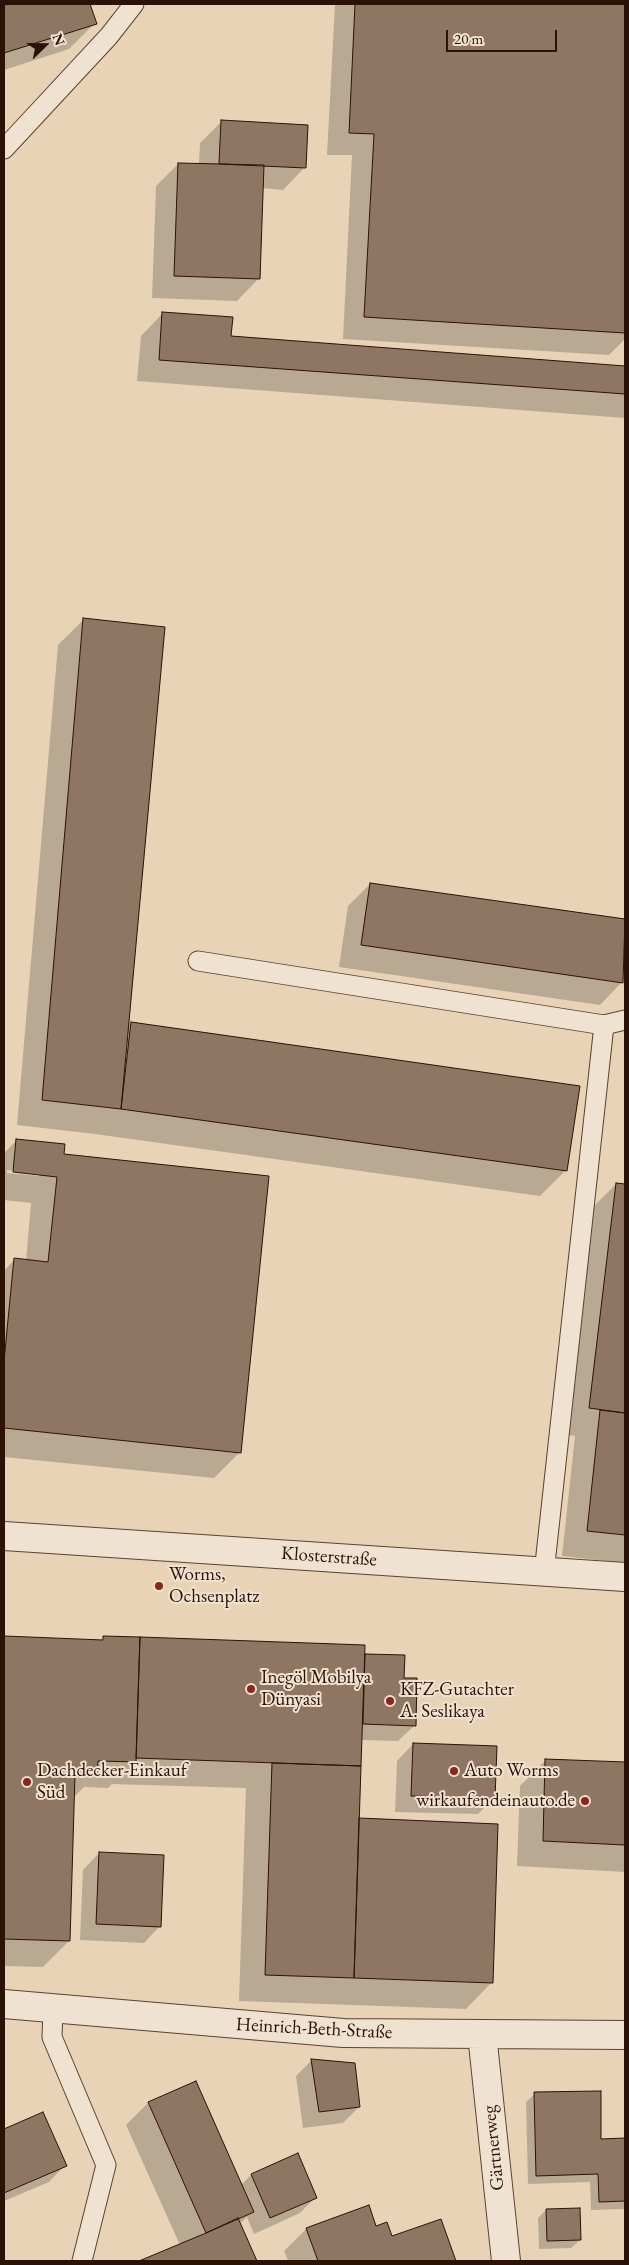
<!DOCTYPE html>
<html>
<head>
<meta charset="utf-8">
<style>
	body { margin:0 }
	#map { position:relative; width:629px; height:2265px; overflow:hidden; background:#e8d3b7; font-family:"EB Garamond",serif }
	canvas { display:block }
	.frame { position:absolute; inset:0; border:5px solid #2c1107; pointer-events:none }
	.north { position:absolute; left:20px; top:20px; width:50px; height:50px; -webkit-text-stroke:4px #f0e2d0; paint-order:stroke; rotate:68deg; font-size:14px; font-weight:700; line-height:20px; text-align:center; color:#2c1107 }
	.north::after { content:''; display:block; margin:auto; width:18px; height:22px; background:#2c1107; clip-path:polygon(50% 0,100% 100%,50% 72%,0 100%) }
	.scale { position:absolute; left:446px; top:30px; width:111px; height:22px; box-sizing:border-box; border:2px solid #2c1107; border-top:0; padding-left:6px; font-size:15px; line-height:18px; white-space:nowrap; color:#2c1107; -webkit-text-stroke:4px #f0e2d0; paint-order:stroke }
</style>
</head>
<body>
<div id="map">
<canvas width="629" height="2265"></canvas>
<div class="frame"></div>
<div class="north">N</div>
<div class="scale">20 m</div>
</div>
<script>
const context = document.querySelector('canvas').getContext('2d');
context.lineJoin = 'round';
function fillPath(path, color) {
  context.fillStyle = color;
  context.fill(path, 'evenodd');
}
function shape(rows) {
  const path = new Path2D();
  for (const r of rows) {
    path.moveTo(r[0], r[1]);
    for (let i = 2; i < r.length; i += 2) path.lineTo(r[i], r[i + 1]);
  }
  return path;
}
function trace(path, color, width, dash) {
  context.strokeStyle = color;
  context.lineWidth = width;
  context.lineCap = dash ? 'butt' : 'round';
  context.setLineDash(dash || []);
  context.stroke(path);
}
function label(font, color, halo, rows, align = 'center') {
  context.font = font + ' "EB Garamond",serif';
  context.lineWidth = 4;
  context.setLineDash([]);
  context.textBaseline = 'middle';
  context.strokeStyle = halo;
  context.fillStyle = color;
  for (const [text, x, y, turn = 0] of rows) {
    context.save();
    context.translate(x, y);
    context.rotate((+turn || 0) * Math.PI / 180);
    context.textAlign = isNaN(turn) ? turn : align;
    if (halo) context.strokeText(text, 0, 0);
    context.fillText(text, 0, 0);
    context.restore();
  }
}
const shadow = shape([
	[4,4,93,4,90,7,95,23,69,49,4,70],
	[335,4,625,4,625,339,609,355,343,339,352,155,327,155],
	[222,121,305,167,283,190,262,188,259,278,237,301,152,298,156,186,178,164,199,164,200,143],
	[163,313,230,337,625,367,625,418,137,381,141,336],
	[84,619,164,628,129,1023,578,1087,566,1170,540,1196,95,1134,17,1125,58,645],
	[370,884,625,921,625,960,622,982,600,1005,339,967,348,906],
	[17,1140,63,1155,240,1452,214,1478,4,1457,4,1271,15,1259,26,1261,31,1203,4,1200,4,1153],
	[7,1170,39,1174,39,1176,7,1173],
	[616,1184,625,1185,625,1563,562,1556,575,1436,564,1434,590,1210],
	[4,1638,100,1641,104,1638,404,1656,403,1679,415,1725,398,1741,361,1740,358,1820,492,1982,466,2009,239,2001,246,1788,112,1784,108,1788,84,1787,73,1798,69,1941,43,1967,4,1966],
	[413,1744,494,1798,478,1814,395,1812,397,1761],
	[546,1760,625,1763,625,1872,517,1866,520,1786],
	[99,1853,160,1926,144,1943,80,1940,83,1870],
	[312,2060,359,2107,343,2123,303,2128,296,2076],
	[195,2083,241,2185,251,2175,297,2155,316,2197,300,2213,254,2234,247,2217,239,2224,255,2261,142,2261,180,2245,126,2125,148,2103],
	[535,2094,600,2140,625,2139,625,2209,591,2210,590,2182,528,2184,526,2102],
	[42,2113,65,2165,49,2182,4,2201,4,2130],
	[546,2210,580,2240,571,2248,539,2249,538,2218],
	[440,2220,455,2261,288,2261,284,2251,306,2229,375,2228,391,2238]
]);
const building = shape([
	[4,4,90,4,97,24,4,53,4,4],
	[355,4,625,4,625,333,364,317,374,134,349,133,355,4],
	[221,120,308,125,306,168,219,164,221,120],
	[178,163,264,165,260,279,174,276,178,163],
	[162,312,233,317,231,336,625,366,625,394,159,360,162,312],
	[83,618,165,627,121,1109,42,1100,83,618],
	[370,883,625,919,623,983,361,945,370,883],
	[131,1022,580,1086,567,1171,121,1109,131,1022],
	[16,1139,65,1144,64,1154,269,1176,241,1453,4,1428,4,1361,14,1258,48,1262,57,1177,13,1172,16,1139],
	[616,1183,625,1184,625,1413,589,1408,616,1183],
	[600,1410,625,1413,625,1535,587,1531,600,1410],
	[4,1636,103,1640,103,1636,140,1637,136,1762,98,1761,97,1776,75,1775,70,1941,4,1939,4,1636],
	[140,1637,365,1645,361,1766,136,1758,140,1637],
	[365,1654,405,1655,404,1678,417,1678,416,1726,363,1724,365,1654],
	[413,1743,497,1746,495,1799,411,1796,413,1743],
	[545,1759,625,1762,625,1845,543,1841,545,1759],
	[272,1763,361,1766,354,1978,265,1975,272,1763],
	[359,1818,498,1824,493,1983,354,1978,359,1818],
	[99,1852,164,1855,161,1927,96,1924,99,1852],
	[311,2059,355,2063,360,2107,319,2112,311,2059],
	[196,2081,254,2212,206,2233,148,2102,196,2081],
	[601,2091,601,2139,625,2138,625,2201,599,2202,598,2174,536,2176,534,2092,601,2091],
	[43,2112,67,2166,4,2193,4,2129,43,2112],
	[298,2153,317,2198,270,2218,251,2174,298,2153],
	[369,2205,376,2226,387,2222,392,2236,441,2219,456,2261,318,2261,306,2228,369,2205],
	[580,2208,581,2240,547,2241,546,2209,580,2208],
	[238,2218,257,2261,139,2261,206,2233,238,2218]
]);
const service = shape([
	[4,149,109,36,134,4],
	[198,961,604,1025,544,1573],
	[604,1025,625,1020],
	[53,2010,52,2037,106,2165,82,2261]
]);
const minor = shape([
	[4,2004,343,2033,625,2035],
	[482,2034,506,2261]
]);
const tertiary = shape([
	[4,1536,625,1577]
]);
const markers = [
	[159,1586,5,"#8f2418"],
	[251,1689,5,"#8f2418"],
	[390,1701,5,"#8f2418"],
	[454,1771,5,"#8f2418"],
	[27,1782,5,"#8f2418"],
	[585,1801,5,"#8f2418"]
];
const streetNames = [
	["Klosterstraße",329,1557,4],
	["Heinrich-Beth-Straße",314,2029,3],
	["Gärtnerweg",494,2148,-96]
];
const poiNames = [
	["Worms,",169,1575],
	["Ochsenplatz",169,1597],
	["Inegöl Mobilya",261,1678],
	["Dünyasi",261,1700],
	["KFZ-Gutachter",400,1690],
	["A. Seslikaya",400,1712],
	["Dachdecker-Einkauf",37,1771],
	["Süd",37,1793],
	["Auto Worms",464,1771],
	["wirkaufendeinauto.de",575,1801,"right"]
];
fillPath(shadow, '#0003');
fillPath(building, '#8e7663');
trace(building, '#2c1107', 1);
trace(service, '#5b4233', 21);
trace(minor, '#5b4233', 30);
trace(tertiary, '#5b4233', 30);
trace(service, '#f0e2d0', 19);
trace(minor, '#f0e2d0', 28);
trace(tertiary, '#f0e2d0', 28);
for (const [x, y, r, color] of markers) {
  const dot = new Path2D();
  dot.arc(x, y, r, 0, 2 * Math.PI);
  context.fillStyle = color;
  context.fill(dot);
  trace(dot, '#f0e2d0', 2);
}
label('19px', '#2c1107', '#f0e2d0', streetNames);
label('19px', '#2c1107', '#f0e2d0', poiNames, 'left');
</script>
</body>
</html>
